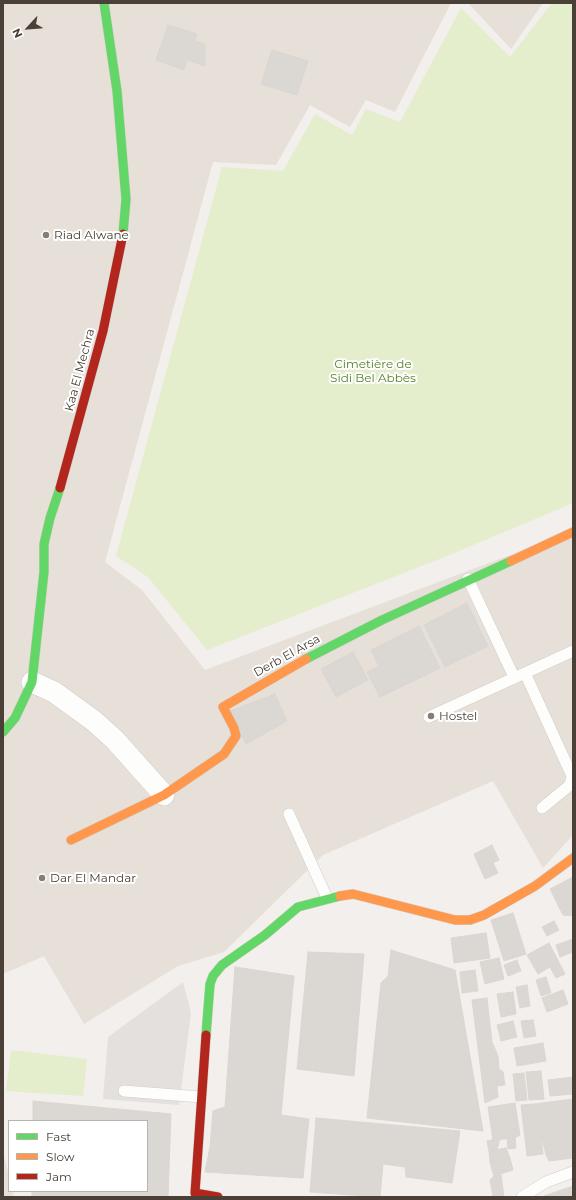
<!DOCTYPE html>
<html>
<head>
<meta charset="utf-8">
<style>
	body { margin:0 }
	#map { position:relative; width:576px; height:1200px; overflow:hidden; background:#f2efec; font-family:Montserrat,sans-serif }
	canvas { display:block }
	.frame { position:absolute; inset:0; border:4px solid #4a4037; pointer-events:none }
	.legend { position:absolute; left:8px; top:1120px; width:140px; height:72px; box-sizing:border-box; background:#fff; border:1px solid #b7b3af; margin:0; padding:5px 7px; list-style:none; font-size:12px; color:#4a4037 }
	.legend li { display:flex; align-items:center; gap:8px; height:20px }
	.legend b { width:20px; border:1px solid #b7b3af }
	.north { position:absolute; left:8px; top:8px; width:40px; height:40px; -webkit-text-stroke:3px #fff; paint-order:stroke; rotate:244deg; font-size:11px; font-weight:700; line-height:16px; text-align:center; color:#4a4037 }
	.north::after { content:''; display:block; margin:auto; width:14px; height:18px; background:#4a4037; clip-path:polygon(50% 0,100% 100%,50% 72%,0 100%) }
</style>
</head>
<body>
<div id="map">
<canvas width="576" height="1200"></canvas>
<div class="frame"></div>
<ul class="legend">
<li><b style="height:5px;background:#63d668"></b>Fast</li>
<li><b style="height:5px;background:#ff974d"></b>Slow</li>
<li><b style="height:5px;background:#b3261e"></b>Jam</li>
</ul>
<div class="north">N</div>
</div>
<script>
const context = document.querySelector('canvas').getContext('2d');
context.lineJoin = 'round';
function fillPath(path, color) {
  context.fillStyle = color;
  context.fill(path, 'evenodd');
}
function shape(rows) {
  const path = new Path2D();
  for (const r of rows) {
    path.moveTo(r[0], r[1]);
    for (let i = 2; i < r.length; i += 2) path.lineTo(r[i], r[i + 1]);
  }
  return path;
}
function trace(path, color, width, dash) {
  context.strokeStyle = color;
  context.lineWidth = width;
  context.lineCap = dash ? 'butt' : 'round';
  context.setLineDash(dash || []);
  context.stroke(path);
}
function label(font, color, halo, rows, align = 'center') {
  context.font = font + ' Montserrat,sans-serif';
  context.lineWidth = 4;
  context.setLineDash([]);
  context.textBaseline = 'middle';
  context.strokeStyle = halo;
  context.fillStyle = color;
  for (const [text, x, y, turn = 0] of rows) {
    context.save();
    context.translate(x, y);
    context.rotate((+turn || 0) * Math.PI / 180);
    context.textAlign = isNaN(turn) ? turn : align;
    if (halo) context.strokeText(text, 0, 0);
    context.fillText(text, 0, 0);
    context.restore();
  }
}
const residential = shape([
	[3,3,451,3,395,112,366,100,350,127,310,105,276,165,213,162,105,562,142,590,205,670,571,532,573,539,573,835,543,868,493,781,323,855,224,952,178,966,84,1024,44,956,3,974],
	[468,3,543,3,511,49],
	[3,1152,9,1176,9,1191,13,1191,14,1197,3,1197]
]);
const green = shape([
	[552,3,573,3,573,503,447,556,207,650,148,577,116,556,222,167,283,171,315,114,352,135,366,109,400,122,461,8,510,57],
	[11,1050,87,1059,83,1096,6,1091]
]);
const parking = shape([
	[183,982,191,1013,179,1105,103,1099,108,1037]
]);
const building = shape([
	[168,25,197,34,195,41,205,44,205,66,187,60,184,70,156,60,168,25],
	[272,50,308,61,297,95,261,84,272,50],
	[467,603,488,646,445,667,424,625,467,603],
	[419,626,440,668,380,697,367,672,379,666,371,650,419,626],
	[353,652,368,680,336,697,321,669,353,652],
	[275,694,287,721,246,744,230,711,275,694],
	[492,845,499,860,493,863,498,873,485,879,474,854,492,845],
	[573,877,573,916,563,915,550,889,573,877],
	[513,913,526,954,504,961,491,920,513,913],
	[554,921,559,930,547,936,542,927,554,921],
	[486,933,490,958,454,963,451,938,486,933],
	[573,939,573,952,560,957,556,945,573,939],
	[549,943,565,974,556,978,550,967,538,974,527,955,549,943],
	[391,950,455,970,483,1131,367,1118,381,983,388,976,391,950],
	[308,952,364,954,354,1076,297,1069,308,952],
	[499,958,504,979,485,984,480,962,499,958],
	[517,960,521,971,508,976,504,965,517,960],
	[235,967,294,976,281,1115,309,1119,303,1178,205,1172,210,1147,213,1111,225,1107,235,967],
	[475,970,478,991,462,993,460,972,475,970],
	[546,977,551,993,541,996,536,980,546,977],
	[527,985,530,1006,520,1008,516,987,527,985],
	[563,990,568,1004,547,1012,542,998,563,990],
	[513,992,516,1014,501,1017,497,994,513,992],
	[487,998,492,1042,498,1056,499,1069,503,1072,505,1085,497,1086,498,1097,485,1103,472,1000,487,998],
	[533,1020,536,1036,524,1038,521,1021,533,1020],
	[513,1021,517,1037,501,1041,497,1025,513,1021],
	[543,1043,546,1061,517,1066,514,1048,543,1043],
	[541,1071,544,1099,529,1100,526,1072,541,1071],
	[524,1073,527,1100,516,1101,513,1074,524,1073],
	[573,1077,573,1094,550,1096,548,1080,573,1077],
	[573,1099,573,1158,549,1161,546,1155,541,1134,546,1131,545,1123,537,1120,535,1104,573,1099],
	[33,1101,171,1114,168,1197,32,1197,32,1191,147,1191,147,1121,33,1121,33,1101],
	[515,1103,520,1135,515,1138,493,1140,488,1107,515,1103],
	[535,1104,537,1120,545,1123,546,1131,541,1134,543,1154,527,1156,521,1105,535,1104],
	[316,1118,460,1131,452,1183,406,1177,405,1167,383,1164,380,1197,310,1192,316,1118],
	[500,1138,497,1150,489,1151,487,1141,500,1138],
	[507,1138,515,1138,516,1148,508,1149,507,1138],
	[506,1148,510,1158,490,1163,489,1151,506,1148],
	[510,1158,513,1170,494,1176,490,1163,510,1158],
	[501,1175,504,1197,493,1197,490,1180,494,1176,501,1175],
	[573,1186,573,1197,544,1197,544,1196,573,1186]
]);
const lane = shape([
	[468,579,514,677],
	[525,673,572,776,570,785,542,808],
	[429,717,573,651],
	[289,814,327,898],
	[124,1091,201,1097],
	[522,1197,546,1182,573,1172]
]);
const street = shape([
	[32,682,54,692,94,721,115,740,164,795]
]);
const fast = shape([
	[104,3,117,91,126,199,123,234],
	[306,659,382,620,511,561],
	[3,732,15,718,32,682,44,572,44,544,50,518,60,488],
	[206,1035,210,984,213,976,222,965,265,935,298,907,340,896]
]);
const slow = shape([
	[511,561,573,532],
	[71,840,164,795,224,754,236,736,234,728,223,707,306,659],
	[340,896,353,894,455,920,470,920,484,915,535,886,573,858]
]);
const jam = shape([
	[60,488,103,331,123,234],
	[206,1035,195,1193,218,1197]
]);
const markers = [
	[46,235,4,"#857d76"],
	[431,716,4,"#857d76"],
	[42,878,4,"#857d76"]
];
const poiNames = [
	["Riad Alwane",54,235],
	["Hostel",439,716],
	["Dar El Mandar",50,878]
];
const parkNames = [
	["Cimetière de",373,364],
	["Sidi Bel Abbès",373,378]
];
const streetNames = [
	["Kaa El Mechra",80,370,-75],
	["Derb El Arsa",287,656,-29]
];
fillPath(residential, '#e6e0d9');
fillPath(green, '#e4edcc');
fillPath(parking, '#e4e0dd');
fillPath(building, '#dbd7d3');
trace(building, '#dbd6d2', 1);
trace(lane, '#d0cdc9', 12);
trace(street, '#d0cdc9', 22);
trace(fast, '#d3cdc4', 10);
trace(slow, '#d3cdc4', 10);
trace(jam, '#d3cdc4', 10);
trace(lane, '#fdfdfc', 11);
trace(street, '#fdfdfc', 21);
trace(fast, '#63d668', 9);
trace(slow, '#ff974d', 9);
trace(jam, '#b3261e', 9);
for (const [x, y, r, color] of markers) {
  const dot = new Path2D();
  dot.arc(x, y, r, 0, 2 * Math.PI);
  context.fillStyle = color;
  context.fill(dot);
  trace(dot, '#fff', 1.5);
}
label('12px', '#4a4037', '#fff', poiNames, 'left');
label('12px', '#547f27', '#fff', parkNames);
label('12px', '#4a4037', '#fff', streetNames);
</script>
</body>
</html>
